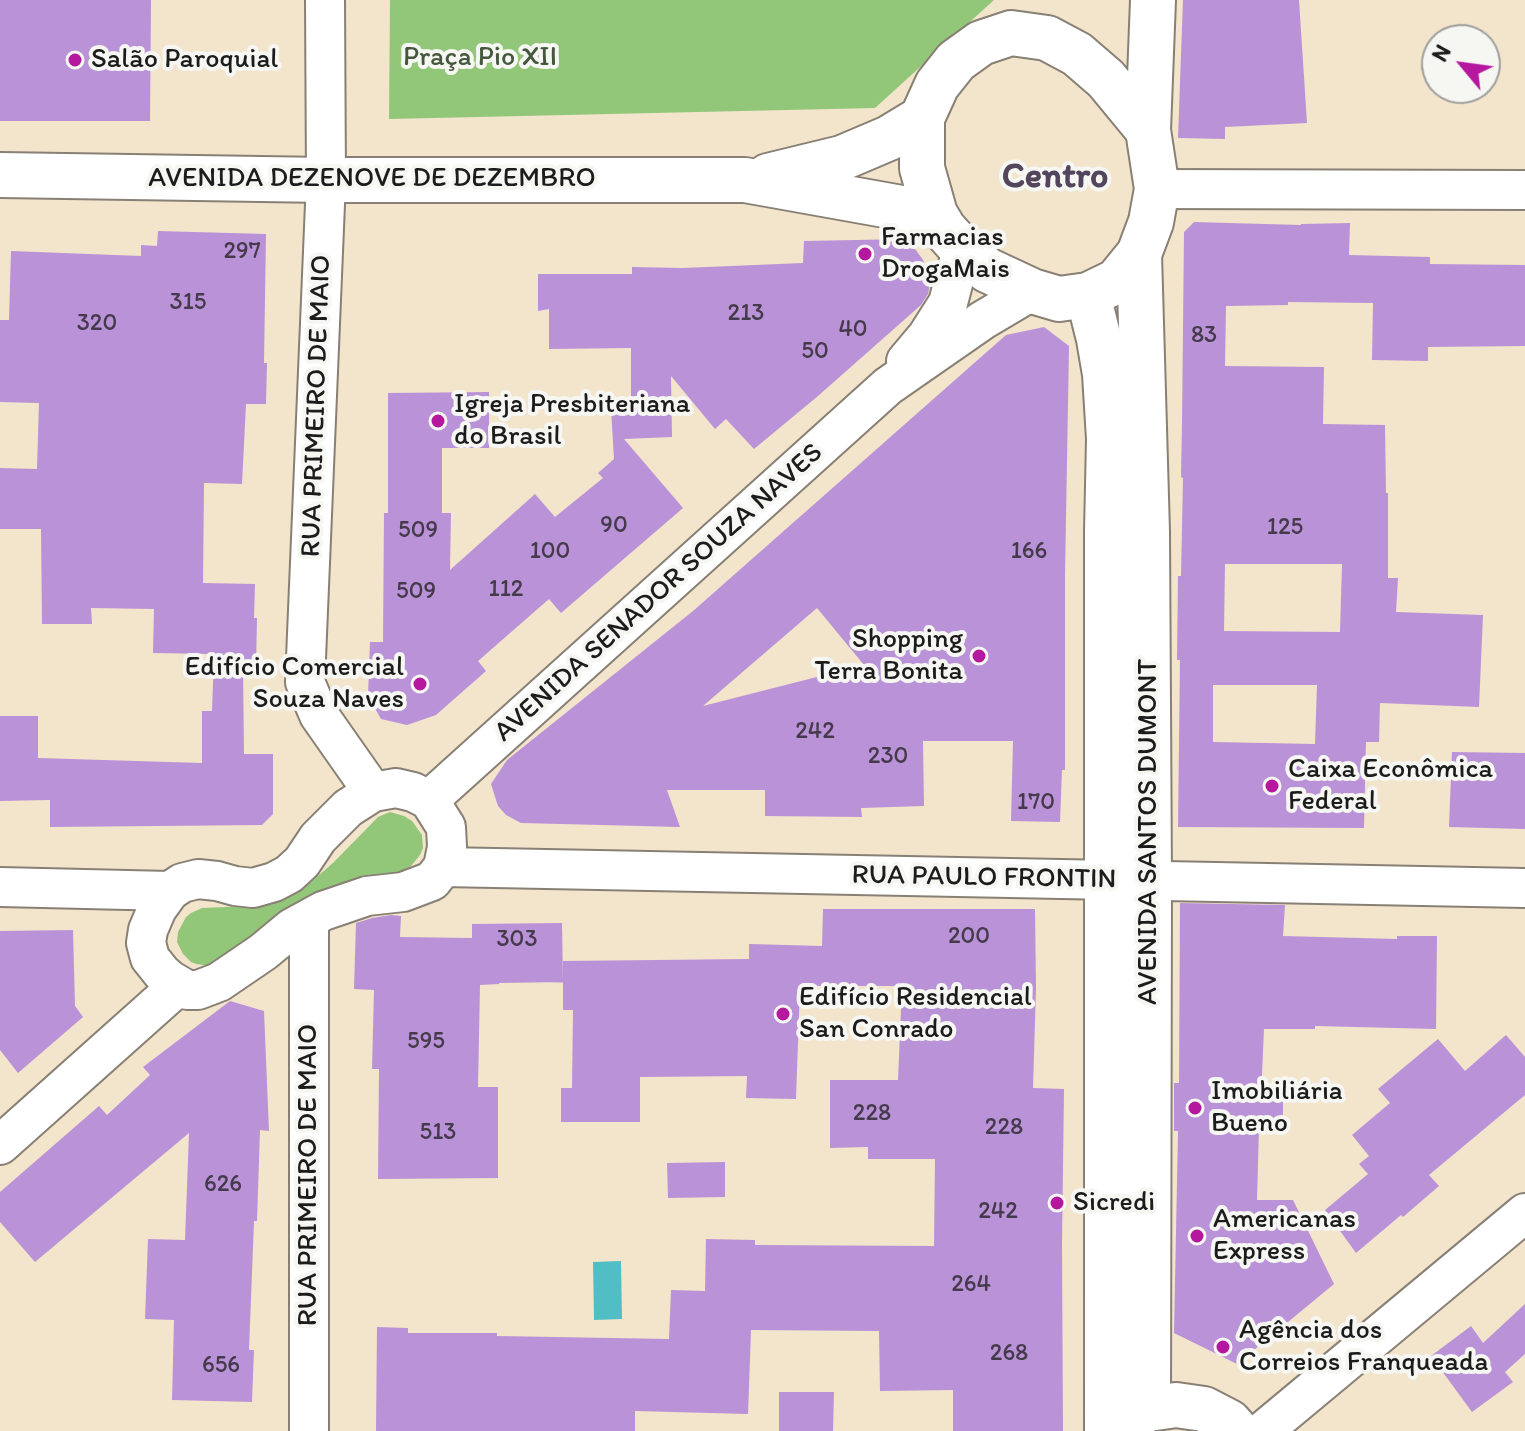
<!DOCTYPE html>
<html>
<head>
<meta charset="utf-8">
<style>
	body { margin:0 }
	#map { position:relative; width:1525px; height:1431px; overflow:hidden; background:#f3e4cc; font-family:Itim,sans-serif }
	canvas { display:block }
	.north { position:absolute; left:1421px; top:24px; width:80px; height:80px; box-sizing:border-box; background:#f6f6f2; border:2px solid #9f9f9c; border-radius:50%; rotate:299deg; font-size:22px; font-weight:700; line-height:32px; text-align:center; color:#1c1c1c }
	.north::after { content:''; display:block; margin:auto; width:28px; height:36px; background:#b5179e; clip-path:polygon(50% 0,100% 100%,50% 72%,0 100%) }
</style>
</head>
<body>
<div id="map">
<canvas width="1525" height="1431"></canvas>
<div class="north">N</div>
</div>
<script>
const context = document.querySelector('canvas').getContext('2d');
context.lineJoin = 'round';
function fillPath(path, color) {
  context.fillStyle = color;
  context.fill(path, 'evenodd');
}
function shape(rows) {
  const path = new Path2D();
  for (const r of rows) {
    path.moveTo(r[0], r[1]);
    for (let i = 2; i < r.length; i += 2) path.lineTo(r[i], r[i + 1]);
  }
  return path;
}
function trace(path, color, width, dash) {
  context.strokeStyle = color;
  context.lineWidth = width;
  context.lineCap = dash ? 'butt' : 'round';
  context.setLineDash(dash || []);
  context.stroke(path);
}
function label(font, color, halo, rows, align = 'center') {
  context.font = font + ' Itim,sans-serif';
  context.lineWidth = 8;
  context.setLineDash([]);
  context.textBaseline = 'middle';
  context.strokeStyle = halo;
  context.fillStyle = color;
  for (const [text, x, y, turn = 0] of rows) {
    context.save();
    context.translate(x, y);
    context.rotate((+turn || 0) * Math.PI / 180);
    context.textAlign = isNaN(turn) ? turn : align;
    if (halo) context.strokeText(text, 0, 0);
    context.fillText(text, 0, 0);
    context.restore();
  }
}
const green = shape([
	[390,0,994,0,875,108,389,119],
	[390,812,404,816,412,821,422,835,423,848,420,855,411,866,398,873,288,911,262,927,242,943,235,951,211,966,196,964,191,962,183,954,177,942,178,932,186,917,191,913,202,908,250,906,286,898,310,883,334,862,378,817]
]);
const water = shape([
	[621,1261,622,1319,594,1320,593,1262]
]);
const building = shape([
	[0,0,151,0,150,121,0,121],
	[1183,0,1299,0,1307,123,1225,127,1225,139,1178,138],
	[1194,222,1301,225,1301,224,1350,223,1349,255,1430,257,1430,264,1525,265,1525,346,1428,347,1428,361,1372,360,1373,303,1288,302,1288,305,1226,306,1225,366,1324,367,1323,424,1385,425,1386,493,1388,493,1388,578,1398,578,1396,612,1483,615,1479,707,1380,703,1379,742,1366,742,1364,828,1178,827,1180,660,1177,660,1178,576,1181,576,1183,478,1181,477,1182,423,1184,232],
	[1225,564,1342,564,1340,632,1224,631],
	[1213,685,1317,685,1315,744,1213,742],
	[158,231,266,234,264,363,267,363,266,404,246,404,242,484,204,483,203,583,255,584,254,618,257,618,256,668,243,667,244,754,273,754,273,814,262,825,50,827,50,800,0,801,0,716,38,716,38,758,202,763,202,711,212,711,214,654,153,653,154,609,91,608,92,624,42,624,41,529,0,529,0,468,37,469,39,403,0,402,0,320,9,320,11,251,141,256,141,245,157,246],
	[908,239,923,260,931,280,928,294,921,305,818,396,754,449,726,419,715,429,671,376,672,437,624,439,683,508,561,613,549,599,478,661,486,671,436,715,407,725,381,719,368,696,370,642,383,642,384,513,388,513,388,393,489,392,489,448,442,448,442,513,451,513,450,570,535,494,555,517,603,478,598,473,614,459,611,409,631,408,631,348,549,349,549,309,538,311,538,274,632,274,632,267,683,268,803,263,804,241],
	[1044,327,1069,346,1065,576,1065,770,1062,770,1060,822,1011,821,1013,741,923,741,924,806,861,808,862,817,765,816,765,790,667,790,680,827,521,823,506,815,498,806,491,784,507,760,693,611,1006,335],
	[817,608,864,665,703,706],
	[1452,752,1525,753,1525,829,1449,827],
	[1180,903,1285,905,1283,936,1397,939,1397,936,1437,936,1436,1029,1315,1026,1315,1029,1264,1029,1261,1097,1283,1099,1283,1128,1259,1127,1257,1200,1293,1200,1334,1284,1237,1364,1174,1333,1178,1131,1174,1131,1174,1083,1179,1083],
	[823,909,1035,909,1036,988,1033,1088,1064,1089,1062,1244,1063,1431,953,1431,953,1390,880,1391,879,1331,751,1330,748,1414,635,1411,635,1431,376,1431,377,1327,408,1328,408,1333,497,1333,497,1336,669,1339,671,1290,705,1291,706,1239,755,1240,755,1245,934,1246,935,1159,868,1159,868,1147,830,1148,830,1080,898,1080,902,986,800,986,796,1099,746,1098,747,1076,640,1077,640,1122,561,1122,561,1088,572,1088,573,1010,563,1010,563,961,749,959,749,944,822,946],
	[391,915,401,916,400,937,472,938,472,924,562,923,563,982,499,983,499,984,480,985,478,1087,498,1087,498,1178,378,1179,379,1069,372,1069,374,990,354,989,356,923,372,918],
	[73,930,75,1006,83,1017,18,1073,0,1050,0,931],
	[230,1001,264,1011,269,1131,260,1130,257,1221,254,1221,249,1350,254,1350,252,1402,172,1400,174,1320,145,1319,148,1239,185,1240,189,1133,35,1262,0,1222,0,1192,99,1106,107,1115,150,1075,143,1067],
	[1506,1035,1525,1057,1525,1095,1429,1175,1439,1186,1403,1217,1401,1215,1356,1253,1325,1210,1368,1174,1359,1164,1369,1156,1352,1135,1390,1103,1378,1089,1438,1039,1465,1071],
	[725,1162,725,1197,668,1198,667,1163],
	[1525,1304,1525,1354,1505,1372,1513,1382,1472,1412,1431,1356,1471,1326,1483,1343],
	[779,1392,834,1392,833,1431,779,1431]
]);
const minor = shape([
	[325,0,326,180,305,682,319,715,373,792],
	[1157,189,1525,190],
	[906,361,927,336,948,303,962,249],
	[396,788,413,792,429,800,446,827,447,847,443,867,432,881,403,892,367,896,323,911,292,928,263,952,219,982,198,990,187,990,170,980,162,973,150,958,146,943,148,930,157,909,170,891,182,883,198,879,217,881,235,886,253,888,274,882,289,874,302,862,318,838,348,808,373,792,396,788],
	[429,800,888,386,983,320,1032,291],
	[443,867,1525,888],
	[0,887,170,891],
	[309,920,309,1431],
	[0,1145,178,986],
	[1263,1431,1525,1213]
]);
const major = shape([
	[1148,130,1106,79,1077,54,1047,38,1011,33,981,43,956,61,937,85,922,118,922,168,935,214,944,229,962,249,987,270,1032,291,1059,299,1088,295,1117,281,1139,254,1151,222,1157,189,1148,130,1153,0],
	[0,175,326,180,745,180,935,214],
	[768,176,842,158,889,138,922,118],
	[1139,254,1147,532,1149,881,1148,1409],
	[1088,295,1099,339,1105,374,1109,439,1107,532,1107,1431],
	[1122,1423,1148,1409,1176,1405,1204,1409,1229,1422,1237,1431]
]);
const markers = [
	[75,60,8,"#b5179e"],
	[865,254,8,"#b5179e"],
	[438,421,8,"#b5179e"],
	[979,656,8,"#b5179e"],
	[420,684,8,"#b5179e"],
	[1272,786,8,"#b5179e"],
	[783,1014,8,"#b5179e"],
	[1195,1108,8,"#b5179e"],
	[1057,1203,8,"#b5179e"],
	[1197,1236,8,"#b5179e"],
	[1223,1347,8,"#b5179e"]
];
const numberNames = [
	["297",242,252],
	["315",188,303],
	["213",746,314],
	["320",97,324],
	["40",853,330],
	["83",1204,336],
	["50",815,352],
	["90",614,526],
	["125",1285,528],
	["509",418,531],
	["100",550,552],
	["166",1029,552],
	["112",506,590],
	["509",416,592],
	["242",815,732],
	["230",888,757],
	["170",1036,803],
	["200",969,937],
	["303",517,940],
	["595",426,1042],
	["228",872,1114],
	["228",1004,1128],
	["513",438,1133],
	["626",223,1185],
	["242",998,1212],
	["264",971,1285],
	["268",1009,1354],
	["656",221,1366]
];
const parkNames = [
	["Praça Pio XII",480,58]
];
const poiNames = [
	["Salão Paroquial",91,60],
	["Farmacias",881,238],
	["DrogaMais",881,270],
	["Igreja Presbiteriana",454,405],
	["do Brasil",454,437],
	["Shopping",963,640,"right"],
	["Terra Bonita",963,672,"right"],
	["Edifício Comercial",404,668,"right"],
	["Souza Naves",404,700,"right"],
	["Caixa Econômica",1288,770],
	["Federal",1288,802],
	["Edifício Residencial",799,998],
	["San Conrado",799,1030],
	["Imobiliária",1211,1092],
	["Bueno",1211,1124],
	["Sicredi",1073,1203],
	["Americanas",1213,1220],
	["Express",1213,1252],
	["Agência dos",1239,1331],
	["Correios Franqueada",1239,1363]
];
const streetNames = [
	["AVENIDA DEZENOVE DE DEZEMBRO",372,179],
	["RUA PRIMEIRO DE MAIO",317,406,-88],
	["AVENIDA SENADOR SOUZA NAVES",659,593,-42],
	["AVENIDA SANTOS DUMONT",1149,832,-90],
	["RUA PAULO FRONTIN",984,878,1],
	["RUA PRIMEIRO DE MAIO",309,1175,-90]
];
const districtNames = [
	["Centro",1055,178]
];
fillPath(green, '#92c77a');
fillPath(water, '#50bec4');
fillPath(building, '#ba92d7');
trace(minor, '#888074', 42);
trace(major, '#888074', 48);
trace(minor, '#fff', 38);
trace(major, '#fff', 44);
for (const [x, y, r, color] of markers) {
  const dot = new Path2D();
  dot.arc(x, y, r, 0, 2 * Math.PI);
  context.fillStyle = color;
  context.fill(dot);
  trace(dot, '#f6f6f2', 3);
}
label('24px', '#443a4b', null, numberNames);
label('28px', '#45583d', '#f6f6f2', parkNames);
label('28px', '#1c1c1c', '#f6f6f2', poiNames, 'left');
label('28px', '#1c1c1c', '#f6f6f2', streetNames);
label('bold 36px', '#53455d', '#f6f6f2', districtNames);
</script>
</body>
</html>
